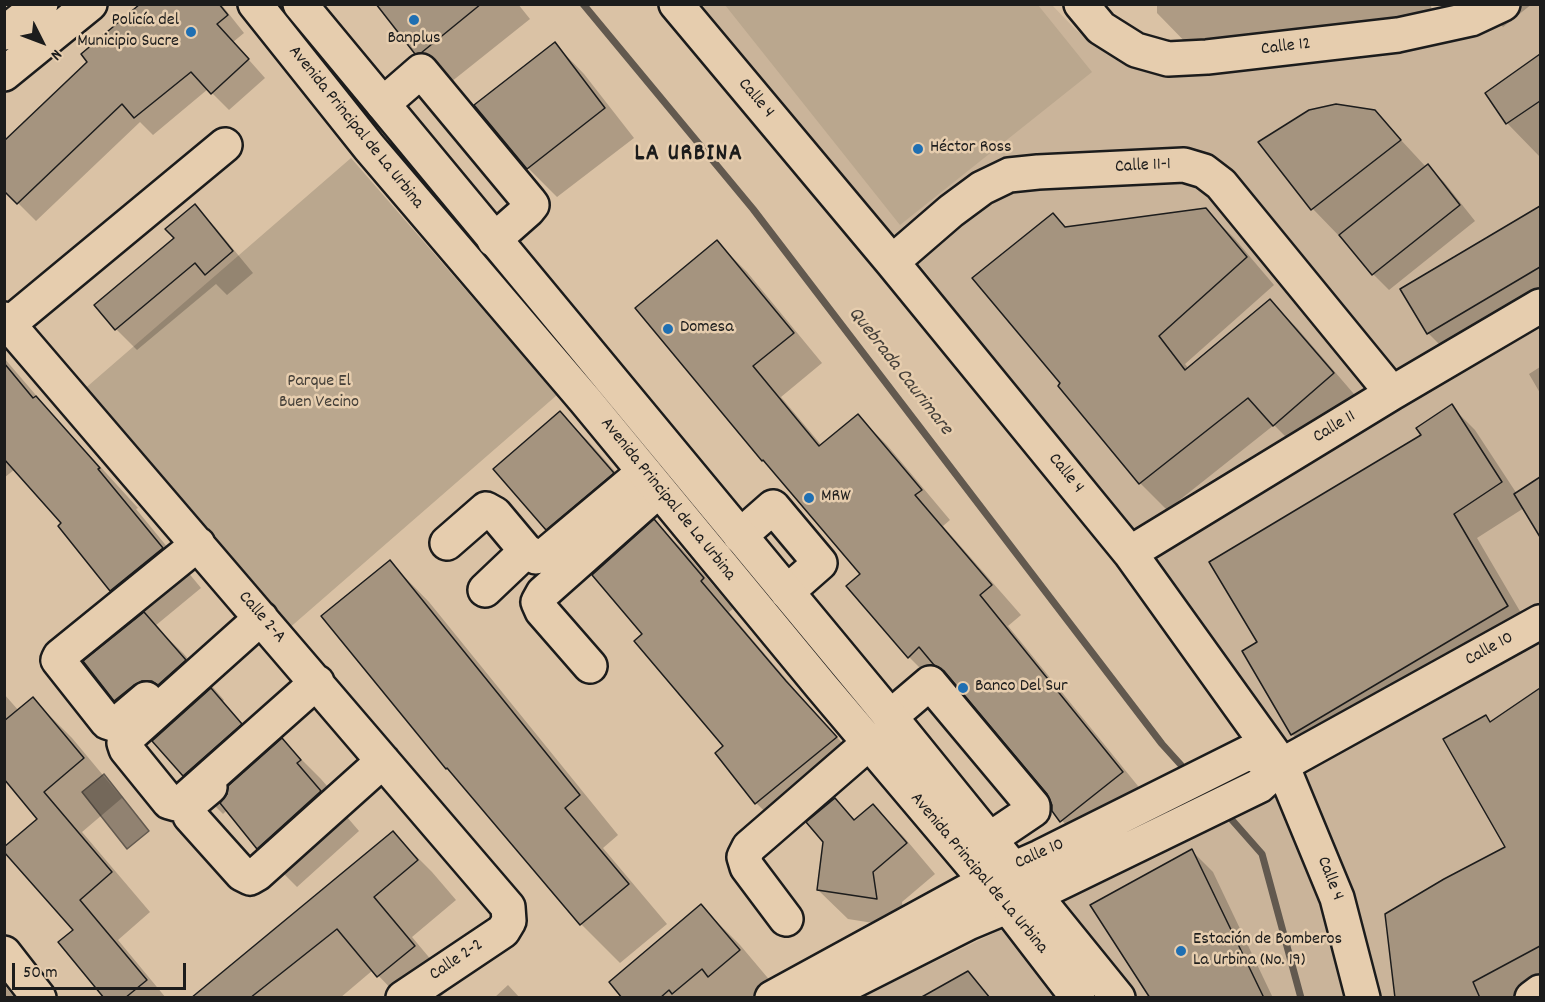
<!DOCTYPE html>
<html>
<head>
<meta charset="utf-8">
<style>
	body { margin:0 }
	#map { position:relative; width:1545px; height:1002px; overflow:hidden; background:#dac2a5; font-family:Dekko,sans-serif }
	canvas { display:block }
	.frame { position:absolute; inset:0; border:6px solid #1c1c1c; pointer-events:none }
	.north { position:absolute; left:12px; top:12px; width:60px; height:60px; -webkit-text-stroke:4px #e6cdae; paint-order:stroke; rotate:132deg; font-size:16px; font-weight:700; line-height:24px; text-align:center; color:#1c1c1c }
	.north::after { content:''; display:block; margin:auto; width:21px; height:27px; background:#1c1c1c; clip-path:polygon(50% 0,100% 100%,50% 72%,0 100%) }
	.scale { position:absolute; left:12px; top:963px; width:174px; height:27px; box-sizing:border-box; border:3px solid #1c1c1c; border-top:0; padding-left:8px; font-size:18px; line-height:21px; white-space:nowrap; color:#1c1c1c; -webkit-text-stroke:4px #e6cdae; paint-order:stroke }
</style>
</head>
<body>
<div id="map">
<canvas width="1545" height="1002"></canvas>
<div class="frame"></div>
<div class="north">N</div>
<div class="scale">50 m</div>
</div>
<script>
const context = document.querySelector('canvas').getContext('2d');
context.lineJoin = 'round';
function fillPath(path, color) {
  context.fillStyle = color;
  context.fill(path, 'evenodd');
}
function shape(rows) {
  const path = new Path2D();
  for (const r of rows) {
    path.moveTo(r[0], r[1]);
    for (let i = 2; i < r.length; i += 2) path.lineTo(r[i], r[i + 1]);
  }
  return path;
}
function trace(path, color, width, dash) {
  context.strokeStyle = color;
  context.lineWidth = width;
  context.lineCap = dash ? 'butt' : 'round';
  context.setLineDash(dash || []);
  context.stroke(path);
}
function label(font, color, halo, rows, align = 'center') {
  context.font = font + ' Dekko,sans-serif';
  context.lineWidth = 5;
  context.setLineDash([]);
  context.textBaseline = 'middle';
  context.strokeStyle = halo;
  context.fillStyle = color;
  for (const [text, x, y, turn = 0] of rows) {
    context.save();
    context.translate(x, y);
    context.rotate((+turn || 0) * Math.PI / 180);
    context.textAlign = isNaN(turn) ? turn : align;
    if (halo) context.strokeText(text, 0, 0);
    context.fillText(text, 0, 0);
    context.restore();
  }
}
const built = shape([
	[702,4,1052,5,1075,29,1098,48,1121,58,1513,5,1540,5,1540,997,862,997,1269,800,1307,775,1276,728,1181,598,1000,369,928,275,707,16]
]);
const green = shape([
	[725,5,1038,5,1092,72,900,225],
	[351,158,557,395,287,630,81,392]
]);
const water = shape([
	[104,774,149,831,127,849,82,792,104,774]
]);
const shadow = shape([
	[143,4,221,4,244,33,233,42,265,78,229,110,208,89,153,135,140,122,36,221,4,189],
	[378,4,518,4,530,19,451,82,446,83,416,53],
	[1157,4,1431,4,1434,43,1196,53,1157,13],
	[1481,4,1532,4,1503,27],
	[555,44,584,74,634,138,557,197,528,168],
	[1540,56,1540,157,1507,123,1487,93],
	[1374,111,1426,167,1428,166,1444,182,1475,221,1389,290,1373,274,1344,238,1342,239,1313,209,1260,143],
	[194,206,215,227,253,273,227,295,216,284,137,350,116,329,176,239],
	[1540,208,1540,311,1456,361,1428,333,1402,289],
	[1206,210,1234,238,1274,285,1185,364,1188,368,1270,301,1297,328,1360,401,1301,452,1274,425,1167,510,1140,483,1063,383,1053,215,1066,228],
	[717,242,747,272,822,363,781,397,822,446,858,416,887,445,950,520,943,526,1021,615,1008,626,1151,802,1091,851,1053,811,1049,793,965,695,948,678,938,686,909,657,862,574,779,477,763,460,637,309],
	[4,358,53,415,138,508,136,509,201,588,155,626,183,653,224,700,222,702,269,751,282,740,321,779,339,800,335,803,359,831,297,887,258,848,227,810,223,814,184,775,155,740,116,700,85,662,139,618,111,590,60,526,63,523,15,469,4,478],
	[1540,367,1540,393,1529,374],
	[1451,406,1475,430,1517,494,1540,479,1540,534,1524,508,1477,538,1531,630,1316,758,1292,734,1259,643,1424,436],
	[560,413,589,442,643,503,577,559,547,529],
	[654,521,684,551,733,609,729,612,815,713,865,768,786,832,756,803,725,746,645,634],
	[390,562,429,602,618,835,603,848,667,924,620,963,581,924],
	[1540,690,1540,992,1529,998,1397,998,1507,847,1485,717,1492,723],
	[4,694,19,711,33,699,72,738,122,798,82,832,150,912,118,940,166,998,106,998,75,930,39,819,4,777],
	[835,800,856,821,873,806,903,836,935,874,902,902,905,928,848,919,818,890],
	[393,833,432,872,456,900,412,937,453,986,439,998,400,998,373,970,340,998,193,998],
	[1192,851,1213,872,1273,998,1151,998],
	[701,906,740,945,778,990,769,998,624,998],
	[4,985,15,998,4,998],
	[508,985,520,998,494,998]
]);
const stream = shape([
	[583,4,753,209,1162,744,1181,765],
	[1232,820,1262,854,1301,998]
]);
const building = shape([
	[140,4,219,4,228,15,217,24,249,59,211,94,191,72,134,118,122,104,17,204,4,191,4,141,87,62,81,54,140,4],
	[376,4,481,4,421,53,415,54,376,4],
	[555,42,605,108,527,169,474,105,555,42],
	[1540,54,1540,101,1506,124,1485,93,1540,54],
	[1336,104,1375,110,1401,140,1311,210,1258,142,1309,110,1336,104],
	[1428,164,1460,205,1372,275,1339,235,1428,164],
	[195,204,233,251,205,275,195,263,115,330,94,305,174,238,165,229,195,204],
	[1540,206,1540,267,1427,334,1400,289,1540,206],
	[1206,208,1247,257,1159,336,1185,370,1270,299,1334,373,1273,426,1248,398,1139,484,1058,386,1060,383,972,278,1053,213,1065,227,1206,208],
	[717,240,794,333,753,366,819,446,858,414,922,490,915,495,992,585,980,595,1123,772,1060,822,1052,811,1052,805,1047,794,944,671,934,665,919,647,908,658,846,586,860,574,763,460,762,461,635,308,717,240],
	[4,363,33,398,36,396,100,468,98,469,163,548,110,591,58,526,61,523,4,459,4,363],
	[1452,404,1502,482,1454,514,1508,606,1291,735,1242,651,1257,642,1209,562,1421,435,1416,428,1452,404],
	[560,411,614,473,546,530,493,469,560,411],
	[1540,477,1540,537,1514,494,1540,477],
	[654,519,704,578,701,581,786,681,837,737,755,804,715,753,723,746,634,641,642,634,592,575,654,519],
	[390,560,580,795,565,808,629,884,580,925,447,768,446,769,321,616,390,560],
	[144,612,186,660,158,685,152,681,142,681,134,685,114,701,83,661,144,612],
	[211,688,242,724,183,776,152,741,211,688],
	[1540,688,1540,946,1473,982,1480,998,1395,998,1385,914,1444,879,1505,847,1443,739,1486,715,1490,722,1540,688],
	[33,697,84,758,44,792,112,872,80,900,147,980,125,998,104,998,58,942,73,930,4,852,4,847,37,819,4,779,4,721,33,697],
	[282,738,301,760,297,763,321,791,257,849,220,803,227,794,228,786,282,738],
	[835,798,854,820,873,804,907,843,873,872,877,899,817,890,823,842,806,822,835,798],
	[393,831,418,860,374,897,415,946,377,977,337,929,250,998,191,998,393,831],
	[1192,849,1264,998,1150,998,1090,905,1192,849],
	[701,904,740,950,708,977,702,969,672,994,669,990,660,998,622,998,609,982,701,904],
	[968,971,990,998,920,998,968,971]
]);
const minor = shape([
	[676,4,892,262,1130,553,1282,765,1337,898,1363,998],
	[1081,4,1101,28,1136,50,1168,59,1207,57,1398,35,1471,19,1503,4],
	[4,33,41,4],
	[4,74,90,4],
	[383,104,421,71,529,201,532,205,528,210,494,240],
	[892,262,951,211,982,188,1009,175,1038,172,1184,165,1204,171,1221,184,1392,393],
	[4,319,508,907,509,921,503,931,403,998],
	[9,324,225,145],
	[740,536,773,507,820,563,787,592],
	[447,543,486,509,495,514,526,551,536,557,545,555,644,472],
	[1130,553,1392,393,1540,306],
	[485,590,526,551],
	[261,618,127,738,124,743,126,749,169,802,176,804,182,802,317,682],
	[590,666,542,611,538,602,543,593,658,491],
	[146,699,120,721,113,724,107,722,58,660,60,656,198,544],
	[890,717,930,683,1033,806,1033,810,990,839],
	[210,787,191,803,187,809,190,816,242,874,250,878,257,874,383,761],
	[786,919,747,867,744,857,749,847,869,743],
	[4,953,39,998],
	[772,998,986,881,1040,857,1248,753,1282,765],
	[820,998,968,923,1035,895,1259,786,1282,765,1540,622],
	[1532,998,1540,992]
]);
const major = shape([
	[255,4,369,147,585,400,822,687,1008,907,1078,998],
	[300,4,884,709,1118,998]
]);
const markers = [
	[414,20,6,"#1f6fb2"],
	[191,32,6,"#1f6fb2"],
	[918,149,6,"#1f6fb2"],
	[668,329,6,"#1f6fb2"],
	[809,498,6,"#1f6fb2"],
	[963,688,6,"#1f6fb2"],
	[1181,951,6,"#1f6fb2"]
];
const poiNames = [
	["Policía del",179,22,"right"],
	["Municipio Sucre",179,43,"right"],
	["Banplus",414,40,"center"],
	["Héctor Ross",930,149],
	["Domesa",680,329],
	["MRW",821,498],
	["Banco Del Sur",975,688],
	["Estación de Bomberos",1193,941],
	["La Urbina (No. 19)",1193,962]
];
const streetNames = [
	["Calle 12",1286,48,-7],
	["Calle 4",755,99,50],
	["Avenida Principal de La Urbina",355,128,51],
	["Calle 11-1",1143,167,-3],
	["Calle 11",1335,428,-31],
	["Calle 4",1065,474,51],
	["Avenida Principal de La Urbina",667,500,51],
	["Calle 2-A",261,618,49],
	["Calle 10",1490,650,-29],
	["Calle 10",1040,855,-24],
	["Avenida Principal de La Urbina",978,874,50],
	["Calle 4",1329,879,69],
	["Calle 2-2",457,961,-34]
];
const parkNames = [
	["Parque El",319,383],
	["Buen Vecino",319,404]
];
const waterNames = [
	["Quebrada Caurimare",899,372,52]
];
const districtNames = [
	["LA URBINA",689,156]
];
fillPath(built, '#cab49a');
fillPath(green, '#baa78e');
fillPath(water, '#918271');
trace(water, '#62594f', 1.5);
fillPath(shadow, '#0003');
trace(stream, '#62594f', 7);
fillPath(building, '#a5947f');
trace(building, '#1c1c1c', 1.5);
trace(minor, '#1c1c1c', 38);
trace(major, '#1c1c1c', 38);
trace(minor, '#e6cdae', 33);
trace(major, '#e6cdae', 33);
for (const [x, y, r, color] of markers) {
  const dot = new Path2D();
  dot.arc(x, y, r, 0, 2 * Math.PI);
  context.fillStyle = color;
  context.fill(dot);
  trace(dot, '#e6cdae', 2);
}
label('18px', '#1c1c1c', '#e6cdae', poiNames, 'left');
label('18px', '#1c1c1c', '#e6cdae', streetNames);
label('18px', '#443f38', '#e6cdae', parkNames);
label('italic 20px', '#45403a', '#e6cdae', waterNames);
context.letterSpacing = '1.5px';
label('bold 24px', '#1c1c1c', '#e6cdae', districtNames);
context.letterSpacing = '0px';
</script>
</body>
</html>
